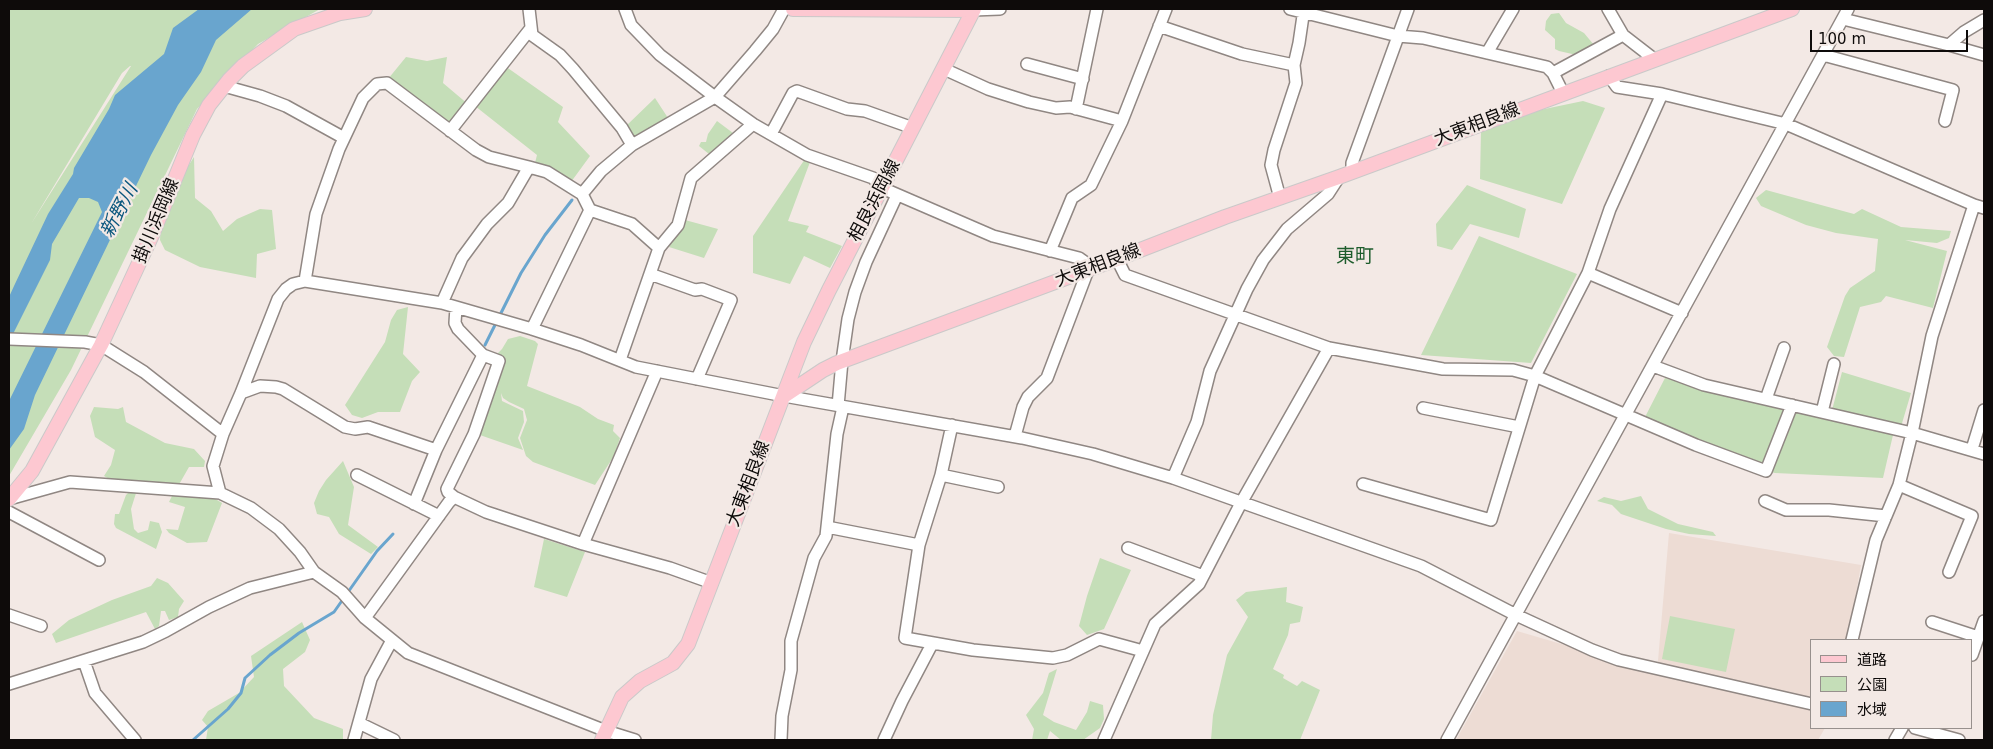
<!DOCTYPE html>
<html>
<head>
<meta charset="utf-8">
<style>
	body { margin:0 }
	#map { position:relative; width:1993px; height:749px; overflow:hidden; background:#f3e9e5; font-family:"DejaVu Sans","Noto Sans JP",sans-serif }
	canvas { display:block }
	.frame { position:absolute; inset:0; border:10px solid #0e0b0a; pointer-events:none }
	.legend { position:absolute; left:1810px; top:639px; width:162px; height:90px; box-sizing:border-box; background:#f3e9e5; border:1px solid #97908d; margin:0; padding:6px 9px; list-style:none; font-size:15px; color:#0e0b0a }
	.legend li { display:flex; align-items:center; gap:10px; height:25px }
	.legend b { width:25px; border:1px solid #97908d }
	.scale { position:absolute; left:1810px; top:30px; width:158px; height:22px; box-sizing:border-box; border:2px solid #0e0b0a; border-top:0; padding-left:6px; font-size:15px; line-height:18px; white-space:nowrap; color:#0e0b0a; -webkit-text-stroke:4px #f3e9e5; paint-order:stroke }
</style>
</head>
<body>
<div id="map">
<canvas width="1993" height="749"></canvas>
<div class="frame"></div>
<ul class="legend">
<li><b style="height:6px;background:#fdc8d1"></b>道路</li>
<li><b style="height:14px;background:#c5deb8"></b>公園</li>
<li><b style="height:14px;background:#69a5ce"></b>水域</li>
</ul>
<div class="scale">100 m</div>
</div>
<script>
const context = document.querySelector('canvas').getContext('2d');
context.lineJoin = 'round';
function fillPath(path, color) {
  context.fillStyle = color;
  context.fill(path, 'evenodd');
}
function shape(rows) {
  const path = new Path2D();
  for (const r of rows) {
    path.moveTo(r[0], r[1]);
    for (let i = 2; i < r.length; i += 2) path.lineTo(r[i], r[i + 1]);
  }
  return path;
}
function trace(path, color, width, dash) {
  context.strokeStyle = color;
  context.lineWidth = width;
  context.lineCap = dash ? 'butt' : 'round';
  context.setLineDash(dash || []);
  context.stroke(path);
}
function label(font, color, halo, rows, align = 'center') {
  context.font = font + ' "DejaVu Sans","Noto Sans JP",sans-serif';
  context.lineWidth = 4.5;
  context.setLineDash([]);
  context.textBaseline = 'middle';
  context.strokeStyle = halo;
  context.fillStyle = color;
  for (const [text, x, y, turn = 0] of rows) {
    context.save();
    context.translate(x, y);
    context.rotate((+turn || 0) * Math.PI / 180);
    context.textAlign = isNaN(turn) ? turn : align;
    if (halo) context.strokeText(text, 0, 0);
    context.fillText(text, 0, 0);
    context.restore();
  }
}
const built = shape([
	[1669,533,1861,565,1848,640,1812,640,1812,728,1825,728,1818,740,1456,740,1517,631,1657,672]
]);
const green = shape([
	[9,9,320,9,258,44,197,109,71,370,9,476],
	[130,66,131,66,31,224,122,73],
	[1559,13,1566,23,1584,33,1594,45,1581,56,1559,51,1555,49,1555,39,1545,30,1546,21,1551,14],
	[406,57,427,61,447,57,443,83,469,105,453,126,388,79],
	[505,66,563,107,558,122,590,156,571,182,535,163,537,155,475,106],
	[655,98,668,118,634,140,626,126],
	[1583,101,1605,108,1562,204,1480,179,1481,130,1535,111],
	[717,121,733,133,709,154,699,146,701,142,706,142,708,134],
	[194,157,195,198,211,211,223,231,237,219,260,209,272,210,276,249,257,254,256,278,200,267,165,250,160,240,161,218,180,179],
	[805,159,810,162,788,221,809,226,806,232,842,246,830,268,804,256,790,284,753,273,753,236],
	[1467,185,1526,209,1519,238,1470,224,1452,250,1437,246,1436,224],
	[1766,190,1854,214,1862,209,1901,227,1951,231,1949,238,1937,243,1905,240,1947,251,1933,308,1886,296,1881,302,1860,307,1844,357,1834,356,1827,347,1845,296,1850,288,1875,271,1878,239,1836,233,1806,225,1761,206,1756,198],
	[685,220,718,229,704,258,669,247],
	[1479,236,1577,274,1531,363,1421,355],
	[408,307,403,354,420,372,412,381,400,412,378,412,362,418,352,415,345,405,385,342,391,320,397,310],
	[520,336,535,341,538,344,527,386,580,407,598,419,614,425,613,431,620,438,614,456,595,485,533,462,526,456,520,438,527,420,524,409,509,402,503,398,501,393,502,401,523,411,524,422,518,438,523,450,477,434,499,366,504,367,504,357,497,354,502,349,508,339],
	[1842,372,1911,393,1900,430,1831,414],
	[1665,378,1704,385,1794,412,1893,435,1883,478,1775,473,1766,471,1643,421],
	[94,407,118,409,123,407,126,422,165,443,194,449,205,461,204,467,189,467,177,488,111,480,104,476,111,465,115,450,95,437,90,416],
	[343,461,354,487,348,525,378,547,371,554,339,534,329,517,317,514,314,503,319,491,326,480],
	[132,489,137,490,131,509,134,529,138,533,148,530,150,521,159,523,162,532,156,549,116,528,114,524,115,514,119,514,126,495],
	[173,494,212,497,222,503,207,542,187,543,169,533,166,529,178,530,185,507,169,502],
	[1641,496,1648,509,1678,524,1713,532,1716,536,1689,534,1666,529,1621,514,1612,505,1597,501,1604,497,1621,501],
	[544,539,585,552,567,597,534,587],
	[1100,558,1131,570,1104,629,1087,635,1079,626,1087,596],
	[157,578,168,583,184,601,179,609,178,617,169,620,165,611,161,611,159,626,155,629,146,612,56,643,52,634,69,620,112,600,151,586],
	[1287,587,1286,602,1303,607,1300,622,1290,624,1288,635,1273,669,1284,675,1283,678,1297,686,1302,681,1320,690,1300,740,1211,740,1213,715,1227,655,1248,617,1236,600,1246,592],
	[1670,616,1735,629,1726,672,1662,659],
	[302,622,310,640,305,652,283,669,284,686,314,718,343,729,343,740,206,740,208,727,202,720,208,711,239,693,254,677,251,656],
	[1057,669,1043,715,1054,722,1076,730,1087,712,1090,701,1103,705,1104,719,1100,728,1083,740,1061,740,1050,731,1047,740,1032,740,1034,729,1026,715,1043,693,1049,673]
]);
const water = shape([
	[199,9,252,9,216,40,201,72,178,105,151,155,35,395,24,429,9,450,9,401,102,212,98,202,89,198,79,198,52,244,50,260,9,342,9,297,14,286,48,214,73,174,74,168,109,109,115,95,164,54,173,28]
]);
const stream = shape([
	[485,345,521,273,545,235,572,200],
	[193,740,228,709,241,693,245,678,270,655,299,633,334,612,377,551,393,534]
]);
const minor = shape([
	[529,9,532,35,560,55,573,69,622,128,632,145],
	[625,9,631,25,660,55,715,97,755,51,773,29,784,9],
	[1290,9,1398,36,1423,38,1547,67,1553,73,1563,93],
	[1608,9,1623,35,1654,59],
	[973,10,1000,9],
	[1843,19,1949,45,1984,55],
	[1159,26,1242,54,1294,65],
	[1949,45,1964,32,1984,20],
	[1487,53,1513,9],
	[1823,55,1953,90,1945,121],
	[1027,64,1083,79],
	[944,69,988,89,1029,102,1056,108,1070,107,1122,121],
	[1553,73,1623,35],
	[1609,76,1617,87,1662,94,1786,124,1974,205,1984,208],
	[224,86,260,96,286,106,344,138],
	[1076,109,1097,9],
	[450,131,531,28],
	[771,134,793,93,797,91,847,109,865,111,913,128],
	[1352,172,1352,163,1408,9],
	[582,194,590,210,632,224,659,248],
	[1280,198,1271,165,1274,150,1296,83,1294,65,1299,43,1304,9],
	[1050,251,1072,198,1091,185,1122,121,1166,9],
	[1117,259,1125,275,1329,348,1443,369,1513,370,1535,376,1696,445,1766,471,1792,405],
	[1588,273,1610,209,1662,94],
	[650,274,695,290,702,289,731,300,697,379],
	[305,281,316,214,339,149,363,98,377,84,387,83,476,150,489,157,529,167],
	[442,303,462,258,487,224,508,203,529,167,547,172,582,194,601,171,632,145,715,97,753,124,807,155,873,178,882,188,993,236,1079,258,1093,268],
	[532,329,590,210],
	[9,339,85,342,101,345,144,372,223,434],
	[620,360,659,248,678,225,691,178,753,124],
	[1653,366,1704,385,1912,433,1984,454],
	[241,393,260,386,276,387,283,389,345,427,355,429,368,427,436,450],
	[1766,399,1784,348],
	[838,406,842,361,848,319,855,292,866,262,897,195],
	[1423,408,1519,427],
	[1822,412,1834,364],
	[952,425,941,475,919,545,905,638,973,650,1053,658,1067,655,1099,639,1143,651],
	[1015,436,1023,407,1028,397,1047,378,1088,270],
	[1972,449,1984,410],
	[357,475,439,516],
	[941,475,998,487],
	[1173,478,1197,422,1210,371,1247,289,1263,260,1287,229,1328,194,1339,177],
	[1363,484,1491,520,1535,376,1588,273,1682,313],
	[1899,485,1972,516,1949,572],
	[220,493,213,466,223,434,241,393,278,299,286,289,293,284,305,281,442,303,532,329,581,345,636,367,784,396,1022,438,1093,454,1173,478,1421,566,1516,615,1592,650,1619,660,1812,704],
	[454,497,448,492,447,489,474,434,499,361,483,355,458,329,455,323,456,307],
	[9,499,70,482,220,493,251,508,279,529,300,552,314,572,342,592,365,618,408,653,606,731,635,740],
	[1765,501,1786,510,1829,510,1886,516],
	[414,504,436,450,483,355],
	[9,512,99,560],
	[827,527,919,545],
	[583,544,657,371],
	[1128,548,1203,576],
	[9,615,41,626],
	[365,618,449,502,454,497,486,512,583,544,670,568,712,583],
	[1932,622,1978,637],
	[1852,640,1876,540,1899,485,1912,433,1932,336,1974,205],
	[1972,655,1984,621],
	[84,661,95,693,135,740],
	[9,684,143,642,166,631,209,607,250,588,314,572],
	[359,723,394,740],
	[1915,728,1959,740],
	[354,740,371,679,392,640],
	[781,740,782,716,791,670,791,641,814,558,826,536,837,434,843,407],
	[884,740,902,701,932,644],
	[1104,740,1155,624,1199,584,1241,503,1329,348],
	[1447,740,1848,9],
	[1895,740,1902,728]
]);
const major = shape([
	[793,9,973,10],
	[784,396,823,370,837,363,1117,259,1225,217,1339,177,1792,9],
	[9,499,32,471,101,345,152,235,193,135,209,105,229,80,243,66,294,29,340,13,365,9],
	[602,740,622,697,640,681,673,663,688,644,804,342,829,290,974,9]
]);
const streetNames = [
	["大東相良線",1477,125,-21],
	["相良浜岡線",875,201,-62],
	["掛川浜岡線",157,221,-67],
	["大東相良線",1098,266,-21],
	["大東相良線",749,484,-69]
];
const waterNames = [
	["新野川",120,211,-62]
];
const neighbourhoodNames = [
	["東町",1355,257]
];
fillPath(built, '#eddcd4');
fillPath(green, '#c5deb8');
fillPath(water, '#69a5ce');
trace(stream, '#69a5ce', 3);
trace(minor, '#908783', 14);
trace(major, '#cac9c9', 16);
trace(minor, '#fff', 11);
trace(major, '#fdc8d1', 14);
label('18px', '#0e0b0a', '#f3e9e5', streetNames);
label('italic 19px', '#0b577e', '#f3e9e5', waterNames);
label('19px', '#1d5c2c', '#f3e9e5', neighbourhoodNames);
</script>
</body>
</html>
